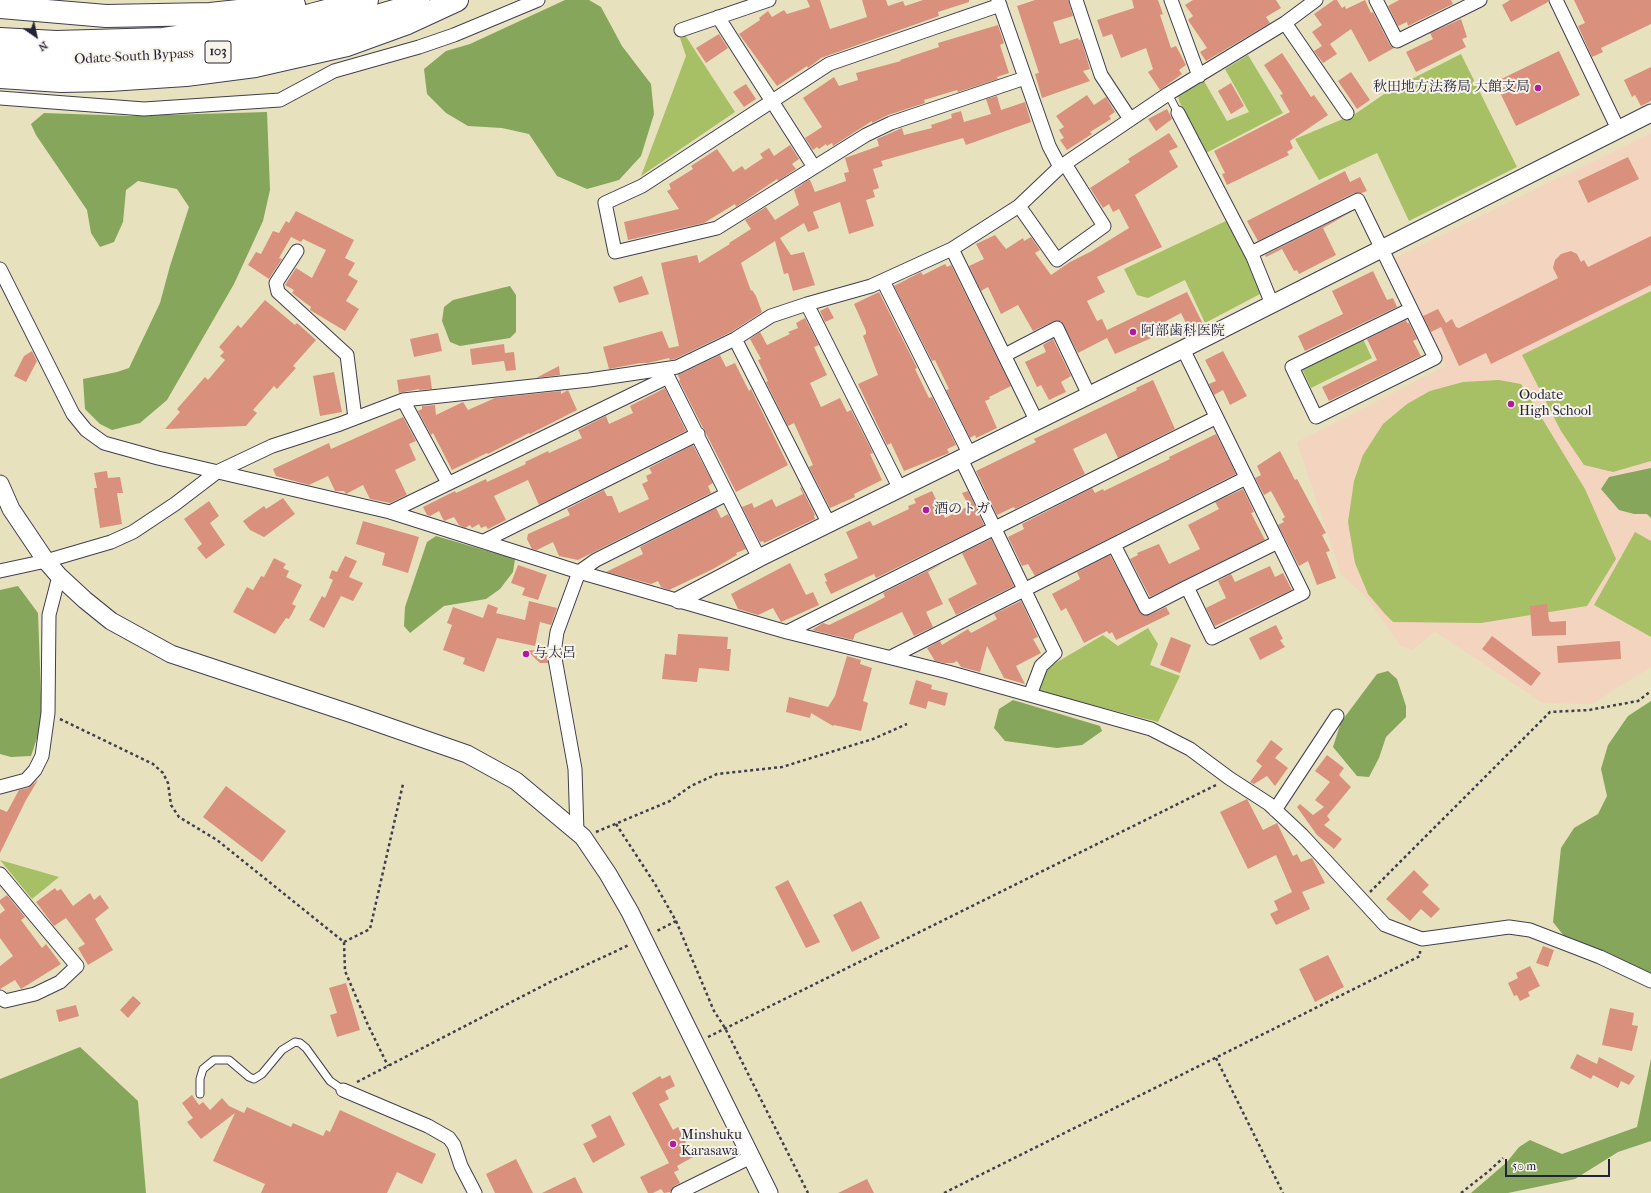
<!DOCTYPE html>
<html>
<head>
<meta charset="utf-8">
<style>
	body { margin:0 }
	#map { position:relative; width:1651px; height:1193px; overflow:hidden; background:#e8e1be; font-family:"IM FELL French Canon",serif }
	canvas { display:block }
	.north { position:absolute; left:16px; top:16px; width:40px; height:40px; -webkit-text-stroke:3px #f7f3e8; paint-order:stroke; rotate:146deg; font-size:11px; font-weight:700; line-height:16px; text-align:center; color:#22223b }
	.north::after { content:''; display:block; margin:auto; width:14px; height:18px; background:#22223b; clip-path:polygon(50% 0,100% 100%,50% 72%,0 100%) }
	.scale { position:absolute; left:1505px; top:1159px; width:105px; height:18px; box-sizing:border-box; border:2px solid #22223b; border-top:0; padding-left:5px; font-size:12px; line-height:14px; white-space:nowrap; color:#22223b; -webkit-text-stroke:3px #f7f3e8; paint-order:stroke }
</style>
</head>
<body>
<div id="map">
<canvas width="1651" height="1193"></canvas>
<div class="north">N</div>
<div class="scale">50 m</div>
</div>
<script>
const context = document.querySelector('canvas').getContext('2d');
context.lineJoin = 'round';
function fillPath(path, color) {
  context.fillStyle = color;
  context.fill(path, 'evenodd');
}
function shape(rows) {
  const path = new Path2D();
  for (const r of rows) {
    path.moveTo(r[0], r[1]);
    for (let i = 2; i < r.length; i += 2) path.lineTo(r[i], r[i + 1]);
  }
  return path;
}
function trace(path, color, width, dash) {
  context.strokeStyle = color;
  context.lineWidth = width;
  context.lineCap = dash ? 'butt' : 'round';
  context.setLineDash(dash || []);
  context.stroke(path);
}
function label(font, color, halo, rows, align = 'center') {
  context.font = font + ' "IM FELL French Canon","Noto Serif JP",serif';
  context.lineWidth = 4;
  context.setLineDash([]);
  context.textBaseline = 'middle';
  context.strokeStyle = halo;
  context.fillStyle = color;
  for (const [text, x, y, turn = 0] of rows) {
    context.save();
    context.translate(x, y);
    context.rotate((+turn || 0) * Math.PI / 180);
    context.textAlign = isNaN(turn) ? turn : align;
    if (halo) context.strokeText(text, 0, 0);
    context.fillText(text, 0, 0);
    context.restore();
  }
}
const built = shape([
	[1651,133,1651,667,1592,704,1543,703,1435,632,1412,650,1400,645,1366,597,1341,574,1297,442,1446,366,1395,258]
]);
const green = shape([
	[685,35,735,112,641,176,686,56,680,38],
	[1461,54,1517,167,1409,221,1377,153,1319,180,1295,139,1355,114,1390,90],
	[1248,55,1283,113,1206,153,1179,101,1178,95,1204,81,1227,121,1249,112,1225,69],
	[1228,220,1262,293,1205,323,1185,280,1148,298,1137,295,1124,269],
	[1651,291,1651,461,1613,472,1584,465,1561,431,1522,355],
	[1363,339,1372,358,1311,388,1302,369],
	[1499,380,1521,384,1585,489,1616,559,1587,606,1481,623,1393,622,1385,614,1368,594,1355,563,1348,522,1354,481,1363,455,1383,424,1407,404,1430,391,1463,382],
	[1635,532,1651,541,1651,637,1594,605],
	[1148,628,1158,644,1150,665,1180,676,1158,722,1038,691,1047,668,1103,635,1118,646],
	[0,860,59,877,32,899]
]);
const forest = shape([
	[565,0,589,0,601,7,622,46,651,84,654,114,641,156,619,180,587,189,557,176,529,134,502,128,468,126,446,113,427,94,424,69,446,51,470,44],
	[267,112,270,190,263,221,234,284,167,400,140,423,112,430,100,424,85,409,83,379,117,372,129,368,160,303,170,266,189,207,177,189,138,181,126,190,123,222,114,242,100,247,91,233,87,210,36,135,31,124,44,113,131,116],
	[510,286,516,295,516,332,510,338,460,346,450,342,442,321,444,307,453,300],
	[1651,468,1651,518,1647,514,1634,514,1619,510,1601,489,1609,477],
	[436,536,515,559,513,572,500,589,486,599,444,606,410,633,404,626,405,607,427,542],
	[18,586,38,613,42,723,31,756,11,757,0,754,0,590],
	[1388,671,1397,679,1406,706,1406,717,1386,737,1379,758,1369,777,1357,776,1333,747,1341,722,1377,674],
	[1013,700,1100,726,1102,731,1082,745,1057,748,1005,741,994,728,999,709],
	[1651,701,1651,973,1567,940,1553,922,1561,848,1574,828,1598,814,1607,796,1601,769,1608,745,1628,716],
	[80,1047,138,1101,146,1193,0,1193,0,1079],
	[1651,1059,1651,1141,1618,1152,1575,1179,1508,1193,1471,1193,1507,1162,1519,1147,1530,1140,1562,1154,1637,1127]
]);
const building = shape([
	[807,0,820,0,830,29,867,17,862,0,886,0,888,6,903,1,905,6,923,0,969,0,969,2,938,12,939,16,821,58,808,68,807,66,777,86,739,34,760,20,759,18,768,11,772,17,784,10,787,14,810,7],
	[1035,0,1068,0,1073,16,1053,22,1060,44,1078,38,1079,40,1081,39,1090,69,1083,71,1090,81,1042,98,1035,74,1039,73,1017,6],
	[1132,0,1158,0,1163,14,1160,15,1171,48,1176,46,1186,65,1179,70,1182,74,1160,90,1148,72,1153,69,1146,48,1121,58,1112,34,1103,37,1097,20,1134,8],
	[1193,0,1276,0,1281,8,1266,17,1270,23,1206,61,1200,52,1207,48,1188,20,1193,16,1185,5],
	[1334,0,1337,0,1342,8,1345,6,1346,9,1365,0,1371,13,1373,12,1390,45,1394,48,1369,62,1351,29,1330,44,1337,54,1323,63,1314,51,1322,46,1312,32,1322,25,1314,14],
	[1399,0,1451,0,1453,4,1408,26,1407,22,1398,26,1388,6],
	[1510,0,1548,0,1548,2,1511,22,1502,5],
	[1574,0,1651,0,1651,24,1601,48,1603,52,1592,57,1578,26,1585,23],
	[1461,19,1467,37,1462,39,1466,47,1416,72,1406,52,1433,39,1430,33],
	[998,25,1004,43,1000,45,1009,73,997,77,998,79,958,92,957,90,924,100,925,103,888,115,872,123,872,121,833,146,832,143,827,146,826,144,819,149,817,147,813,150,805,138,822,127,803,98,834,77,839,86,858,80,856,73,901,61,900,60,939,47,938,43],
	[719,34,728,48,706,63,696,48],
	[1559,51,1580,95,1516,126,1495,82],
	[1282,53,1311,97,1314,95,1328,115,1290,141,1293,148,1287,152,1289,155,1227,185,1222,174,1225,173,1214,151,1290,112,1280,95,1283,94,1264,65],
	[1651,67,1651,101,1641,106,1635,95,1632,97,1624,80],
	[1351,72,1370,100,1357,109,1338,81],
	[1231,83,1244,106,1231,114,1218,91],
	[746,84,756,99,744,107,733,92],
	[1087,95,1094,105,1106,97,1115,112,1109,116,1111,119,1090,132,1092,134,1067,150,1060,140,1064,138,1059,130,1064,127,1056,116],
	[997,96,1001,110,1025,102,1031,122,966,145,963,138,881,161,883,166,873,169,879,188,873,190,875,197,866,200,874,226,849,234,840,202,813,212,819,228,808,232,804,223,780,238,791,255,804,252,815,285,793,291,788,273,784,274,775,241,741,263,751,291,752,290,756,296,762,312,731,332,675,359,670,360,669,358,648,363,640,363,609,369,603,347,662,331,669,348,679,346,661,263,697,255,699,263,730,244,729,243,751,229,745,220,766,207,775,220,799,205,794,190,808,180,810,180,815,192,846,181,844,173,849,172,845,158,879,146,877,139,902,128,904,135,932,128,931,125,952,118,951,114,961,111,964,122,991,114,986,99],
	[1167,109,1172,119,1156,131,1148,119],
	[1169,133,1178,147,1169,151,1178,167,1135,195,1162,247,1097,277,1105,292,1087,301,1097,321,1102,319,1107,330,1187,292,1203,324,1190,331,1181,313,1153,328,1156,336,1115,354,1107,338,1078,353,1061,321,1054,321,1033,331,1018,305,1001,314,988,287,981,291,969,266,984,259,976,244,995,235,1006,249,1023,238,1024,241,1031,237,1040,250,1035,253,1051,275,1070,262,1090,252,1129,228,1119,209,1113,212,1109,204,1103,208,1090,188,1130,162,1128,159],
	[790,145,799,159,792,164,796,169,778,181,777,179,736,207,735,204,704,223,628,240,624,222,679,209,667,191,671,189,669,184,693,169,691,166,717,149,733,172,742,166,745,170,763,158,760,154,769,148,774,156],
	[1628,157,1639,179,1588,203,1578,181],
	[1345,171,1350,182,1360,177,1367,191,1362,193,1354,193,1258,241,1247,221],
	[296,211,354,240,345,258,355,263,348,275,358,281,346,301,359,309,345,331,310,310,311,307,292,293,294,290,285,285,296,268,312,278,326,250,303,239,301,242,291,237,279,258,282,259,269,279,248,265,256,252,261,254,273,231,279,233,286,221,289,223],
	[1351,212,1323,228,1336,255,1299,274,1297,270,1294,271,1282,249,1266,257,1265,255],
	[1651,236,1651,285,1491,364,1486,353,1459,366,1441,327,1431,332,1423,316,1438,309,1446,323,1452,319,1456,327,1459,328,1558,278,1553,268,1555,260,1561,254,1571,251,1577,254,1581,262,1584,260,1588,267],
	[945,264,947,267,951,265,1011,386,989,397,990,399,985,401,997,428,976,438,975,435,970,438,946,390,949,389,935,360,932,361,894,286,921,272,923,275],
	[1373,271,1387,300,1393,298,1397,307,1305,351,1298,336,1343,314,1332,291],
	[642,276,649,294,619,303,613,287],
	[879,292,917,368,915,369,929,398,932,397,956,445,947,449,949,453,904,471,891,443,887,445,858,384,878,375,863,336,866,334,866,331,854,304],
	[265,300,295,325,297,323,316,340,293,366,296,368,277,389,274,386,253,410,257,413,246,426,165,429,180,412,177,409,205,377,208,380,225,360,220,356,224,352,219,347,238,325,241,328],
	[828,307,834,318,825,322,820,311],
	[805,318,819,345,814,347,827,375,810,383,821,407,840,398,847,412,851,410,873,453,870,454,882,480,854,494,855,497,830,508,809,467,813,465,794,423,788,426,766,382,768,381,758,360,761,359,750,339,760,332,767,345,790,334,788,332,798,328,796,323],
	[1406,320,1407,323,1409,323,1417,339,1413,341,1421,356,1329,401,1322,387,1377,360,1367,339],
	[438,333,442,351,414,357,410,339],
	[1053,339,1071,376,1061,382,1066,392,1049,400,1041,385,1037,387,1025,362,1046,352,1043,345],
	[504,344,505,353,514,352,516,370,506,371,504,361,472,365,470,349],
	[32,351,37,361,26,382,14,376,24,356],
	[1223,351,1247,396,1230,405,1223,390,1214,395,1209,384,1216,381,1205,360],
	[720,355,726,367,735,363,749,391,751,389,788,465,736,492,679,381,680,380,678,375],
	[559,366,560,375,536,378],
	[334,372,342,412,320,416,313,376],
	[430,375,432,389,419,390,419,389,399,393,397,380],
	[1153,380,1175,429,1118,458,1106,433,1073,449,1085,474,1015,509,1014,507,997,515,976,471,1036,442,1034,439,1137,390,1136,388],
	[665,388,686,431,539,505,528,480,494,496,506,520,488,529,486,526,481,528,479,524,472,528,470,525,465,528,459,525,454,517,444,521,439,511,430,516,427,515,423,507,455,491,456,493,486,479,487,482,526,464,525,462,548,451,549,453,582,438,578,430,606,416,609,424,633,413,630,406],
	[568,390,577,410,530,434,529,433,488,454,487,453,452,470,433,433,431,435,418,411,422,409,422,406,435,405,436,415,463,402,468,410,495,398,561,391,561,394],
	[403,417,416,441,409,444,416,460,395,470,407,495,390,503,370,499,363,485,346,494,344,491,335,491,328,476,309,485,276,476,273,469,329,443,331,449],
	[1216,434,1236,474,1035,576,1028,564,1022,566,1008,537,1024,529,1022,524,1092,488,1095,493,1103,489,1104,491,1170,459,1169,457],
	[693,445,713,483,708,486,711,493,578,560,559,556,553,542,537,550,532,549,527,539,528,534,570,515,567,509,604,490,607,496,612,496,619,513,649,499,642,484,648,481,646,476,652,473,649,468],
	[1280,451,1295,480,1297,479,1326,533,1322,535,1330,551,1326,552,1336,578,1317,585,1308,561,1299,566,1278,525,1284,522,1282,519,1285,517,1271,491,1264,495,1255,478,1261,475,1257,466],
	[107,471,108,478,120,477,123,493,117,493,122,524,100,528,94,488,97,488,94,473],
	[801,487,815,515,814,516,815,519,764,543,763,541,760,542,742,507,752,503,754,508,772,499,776,507,803,494,800,488],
	[1243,489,1254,512,1251,513,1265,540,1150,597,1130,559,1138,555,1137,553,1159,544,1169,564,1200,549,1188,525,1219,509,1215,502],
	[932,491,945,518,969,506,962,493,968,491,984,525,876,578,874,574,831,594,825,582,827,581,824,574,858,558,846,532,870,521,873,526,909,509,908,506,916,503,914,499],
	[283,498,295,514,264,537,250,530,243,521,264,506,266,509],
	[209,501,219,516,210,523,225,545,206,559,197,548,202,544,184,519],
	[716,508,721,518,728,514,746,549,736,553,737,555,713,569,669,590,661,587,658,581,651,584,606,572,643,554,640,547],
	[363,521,419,537,408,573,382,565,385,553,356,544],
	[991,539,1014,586,956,615,948,599,977,584,962,553],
	[1110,555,1141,614,1149,615,1166,607,1170,614,1116,640,1112,632,1109,634,1107,631,1084,643,1066,608,1061,611,1052,594,1080,579,1077,572],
	[345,556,357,561,349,577,363,583,353,601,341,596,324,628,309,620,322,596,325,598,333,580,329,578,332,570,337,572],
	[274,558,286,564,283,568,289,571,286,577,302,585,292,604,296,606,289,619,286,618,275,634,233,612,247,587,253,590,261,576,264,577],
	[790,563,806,595,813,592,819,605,781,622,773,608,758,615,738,609,731,594],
	[943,563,928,572,943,604,926,612,933,627,914,636,902,612,855,634,853,640,812,630,823,623,829,625,872,604,885,597,883,593],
	[518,565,547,575,538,600,522,595,525,588,511,583],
	[1270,566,1275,577,1283,573,1292,590,1215,626,1206,608,1226,598,1218,581,1231,574,1235,582],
	[529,601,557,608,551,625,540,622,535,646,497,638,484,672,463,664,465,658,443,650,452,625,447,623,453,607,483,618,488,604,498,608,496,613,525,620],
	[1021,601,1038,637,1033,639,1041,653,1016,666,1025,684,1004,678,987,646,980,672,961,667,957,661,953,663,945,663,935,661,927,648,940,641,942,645,968,629,971,633,997,619,994,614],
	[1547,604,1549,620,1551,622,1566,621,1566,635,1532,636,1530,606],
	[1276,625,1283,639,1280,640,1285,647,1260,660,1249,638],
	[678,634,728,637,727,649,731,649,729,671,699,668,697,682,662,679,665,654,676,655],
	[1492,636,1541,673,1531,686,1482,649],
	[1171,637,1191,645,1180,673,1160,665],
	[1620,641,1621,659,1558,663,1557,646],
	[526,650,546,651,548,663,540,663],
	[847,656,861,660,860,664,872,668,863,701,868,703,861,731,834,725,833,726,811,713,810,718,786,712,789,697,828,707,835,696],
	[916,680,932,685,931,689,948,693,945,706,928,701,926,709,909,704],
	[1271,740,1283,749,1275,758,1288,768,1275,786,1267,776,1254,784,1250,782,1262,766,1256,761],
	[1327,755,1344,768,1339,775,1351,787,1327,816,1330,820,1324,825,1342,839,1334,849,1317,835,1297,807,1300,804,1313,815,1324,807,1315,800,1330,782,1315,771],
	[38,780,26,800,0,853,0,809,7,812,19,790,28,788],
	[226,786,286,831,262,862,203,817],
	[1247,799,1263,830,1277,823,1293,856,1297,854,1301,862,1312,858,1325,883,1302,892,1310,909,1276,925,1270,914,1278,910,1274,901,1292,892,1276,855,1248,869,1220,812],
	[1414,870,1429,885,1422,892,1440,909,1431,918,1421,909,1410,921,1386,899],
	[788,880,820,942,806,948,775,887],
	[55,888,57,891,61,889,73,906,90,893,94,900,100,895,109,908,95,919,113,950,88,965,78,948,85,944,66,918,54,926,36,902],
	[7,895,25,917,21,920,42,948,46,944,61,964,21,989,15,980,0,989,0,966,13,956,0,938,0,914,5,910,0,903,0,900],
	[861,901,880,938,852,952,833,915],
	[1543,946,1554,950,1548,967,1536,963],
	[1328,955,1344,987,1315,1002,1299,969],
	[1530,966,1540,986,1528,992,1530,996,1520,1001,1517,995,1514,996,1508,983,1518,978,1516,973],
	[346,983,360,1030,337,1037,330,1015,337,1013,329,988],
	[133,996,141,1003,128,1018,120,1010],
	[76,1005,79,1016,59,1022,56,1010],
	[1610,1008,1634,1013,1632,1025,1638,1026,1632,1051,1602,1045],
	[1577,1054,1597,1064,1599,1057,1635,1076,1629,1085,1621,1081,1618,1088,1593,1075,1591,1079,1570,1068],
	[670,1075,675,1086,665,1091,669,1099,659,1104,673,1130,678,1127,693,1157,677,1166,679,1170,674,1172,680,1183,674,1186,670,1192,664,1193,661,1189,653,1193,648,1193,640,1177,669,1163,632,1093,660,1076,662,1079],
	[192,1095,199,1105,203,1102,210,1110,222,1098,229,1106,244,1113,247,1107,291,1127,293,1123,323,1136,326,1130,330,1132,340,1110,436,1154,422,1184,397,1172,387,1193,261,1193,265,1184,213,1161,235,1113,201,1139,187,1122,193,1118,182,1103],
	[610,1115,625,1145,593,1163,583,1144,597,1137,591,1125],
	[516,1159,533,1193,495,1193,486,1174],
	[575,1177,583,1193,542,1193],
	[867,1179,874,1193,838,1193]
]);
const path = shape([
	[60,719,153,764,163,773,168,783,171,805,179,817,217,840,344,942,345,971,368,1025,388,1066],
	[616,824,655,884,676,921,655,932],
	[596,832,670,801,691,786,717,774,782,767,873,739,907,724],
	[1370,892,1550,712,1589,710,1638,701,1651,691],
	[676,921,714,1011,725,1028,808,1193],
	[344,942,370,929,403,784],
	[708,1037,1216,785],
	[1216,1058,1283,1193],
	[357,1082,552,981,629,945],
	[944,1193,1420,956,1420,951],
	[1461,1193,1489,1171,1503,1158]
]);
const service = shape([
	[1168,94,1178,113],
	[200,1094,200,1079,203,1069,214,1060,229,1060,249,1077,254,1079,262,1074,282,1050,295,1042,300,1043,306,1048,330,1081,343,1090]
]);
const minor = shape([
	[998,0,1049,146,1060,167],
	[1076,0,1101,75,1130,119],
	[1171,0,1199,76],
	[1376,0,1397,41,1480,0],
	[1556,0,1618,129],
	[1000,5,829,64,642,186,605,203,615,252,717,228,866,135,891,123,1025,78],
	[718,17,814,167],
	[1285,23,1347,113],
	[681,30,769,0],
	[0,98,144,109,280,100,334,71,419,47,454,35,538,0],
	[1178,113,1253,257,1272,304],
	[1019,206,1057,260,1104,226,1065,164],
	[952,249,1037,422],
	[297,251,276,283,278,292,347,355,355,418],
	[1251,253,1358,200,1435,358,1316,417,1292,367,1411,309],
	[0,269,73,414,86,430,104,443,158,458,390,512,579,572,787,632,948,672,1151,729,1190,749,1229,778,1269,804,1302,835,1385,925,1422,939,1509,927,1530,930,1600,957,1651,981],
	[883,281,970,455],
	[807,304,900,489],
	[735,339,829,524],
	[1005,355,1057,328,1089,395],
	[403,400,448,483],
	[961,459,1055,653,1041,666,1030,695],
	[390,512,668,377,759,558],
	[484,541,698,434],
	[1114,545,1146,608,1187,587,1212,638,1303,593,1183,349],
	[0,571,46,561,111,542,133,532,175,504,217,472,272,446,340,424,403,400,589,380,677,367,735,339,771,316,807,304,871,286,952,249,1019,206,1060,167,1168,94,1285,23,1316,0],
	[1187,587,1278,542],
	[787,632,1215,418],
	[891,657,1246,478],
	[0,787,26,780,35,770,42,756,48,713,49,615,59,576],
	[1275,810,1337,716],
	[577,832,575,769,554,653,557,632,579,572,596,560,727,494],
	[0,874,77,966,60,982,35,994,5,1001,0,997],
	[343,1090,428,1126,449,1138,454,1145,461,1166,475,1193],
	[678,1193,751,1157]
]);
const tertiary = shape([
	[0,484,11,509,46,561,59,576,85,600,111,621,171,654,352,714,467,754,516,781,577,832,583,837,608,874,630,912,769,1193],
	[679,600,759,558,1183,349,1651,113]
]);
const trunk = shape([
	[0,7,106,16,210,14,294,5],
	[0,39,56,42,163,39,262,25,311,15,367,0],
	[0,57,100,61,164,58,216,52,314,34,419,4],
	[0,77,61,81,109,80,186,75,255,66,347,45,405,24,457,0]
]);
const markers = [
	[1538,88,4,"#b5179e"],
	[1133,332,4,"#b5179e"],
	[1511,404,4,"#b5179e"],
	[926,510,4,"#b5179e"],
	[526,654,4,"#b5179e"],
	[673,1144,4,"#b5179e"]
];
const shields = [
	[218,52,26]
];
const shieldNames = [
	["103",218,52]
];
const streetNames = [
	["Odate-South Bypass",134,57,-3]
];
const poiNames = [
	["秋田地方法務局 大館支局",1530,88,"right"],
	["阿部歯科医院",1141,332],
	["Oodate",1519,396],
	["High School",1519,412],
	["酒のトガ",934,510],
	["与太呂",534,654],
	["Minshuku",681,1136],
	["Karasawa",681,1152]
];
fillPath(built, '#f3d4bf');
fillPath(green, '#a7c066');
fillPath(forest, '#85a65b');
fillPath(building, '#d9917d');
trace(service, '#403f4f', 9);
trace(minor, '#403f4f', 15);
trace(tertiary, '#403f4f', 19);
trace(trunk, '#403f4f', 24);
trace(path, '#403f4f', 2.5, [3, 3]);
trace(service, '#fff', 7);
trace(minor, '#fff', 13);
trace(tertiary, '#fff', 17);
trace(trunk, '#fff', 22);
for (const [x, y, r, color] of markers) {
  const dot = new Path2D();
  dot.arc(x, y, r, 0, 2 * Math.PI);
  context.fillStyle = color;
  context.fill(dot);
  trace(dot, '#f7f3e8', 1.5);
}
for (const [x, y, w] of shields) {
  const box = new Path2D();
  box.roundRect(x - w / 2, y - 11, w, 22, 3);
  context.fillStyle = '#f7f3e8';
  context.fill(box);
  trace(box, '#22223b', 1);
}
label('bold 13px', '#22223b', null, shieldNames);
label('14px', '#22223b', '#f7f3e8', streetNames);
label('14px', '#22223b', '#f7f3e8', poiNames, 'left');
</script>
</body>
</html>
